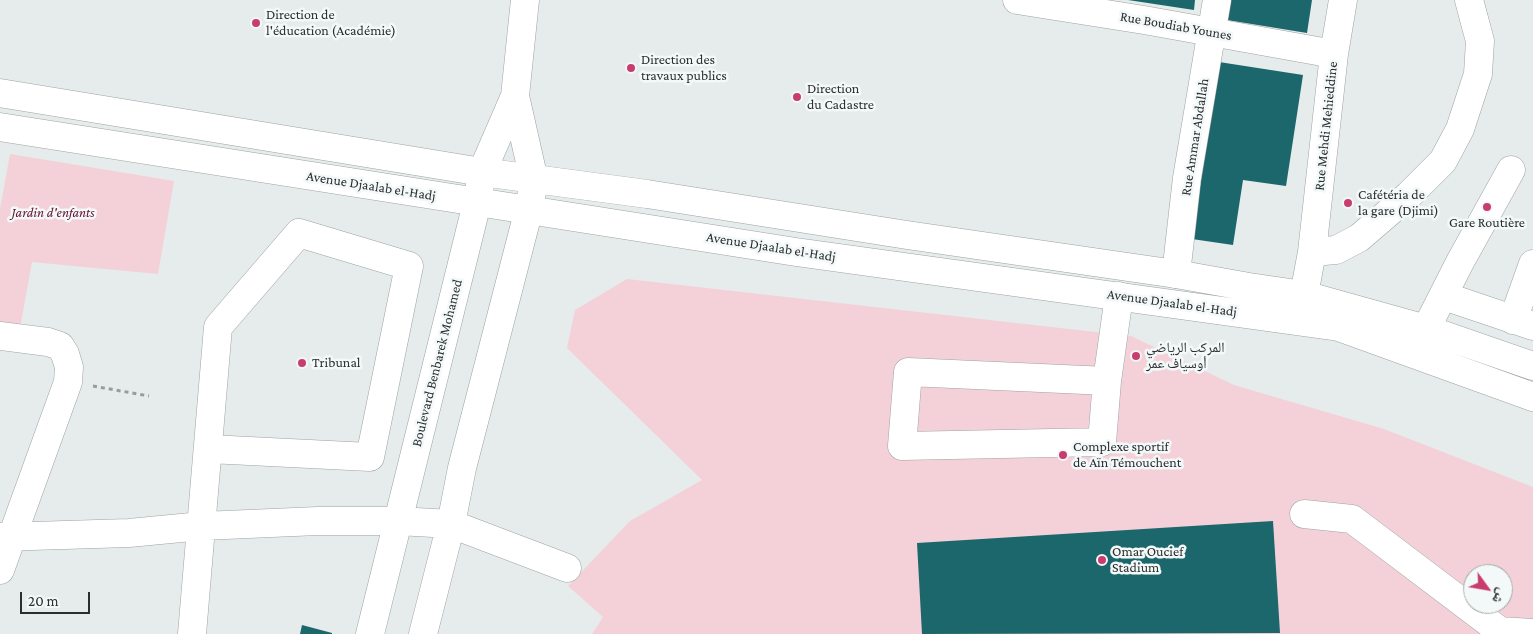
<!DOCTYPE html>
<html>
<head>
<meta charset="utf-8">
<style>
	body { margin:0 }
	#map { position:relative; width:1533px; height:634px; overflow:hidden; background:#e6ebeb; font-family:"Crimson Pro","Noto Naskh Arabic",serif }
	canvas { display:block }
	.north { position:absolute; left:1463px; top:564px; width:50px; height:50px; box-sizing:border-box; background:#f3f8f8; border:1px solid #a3a7a7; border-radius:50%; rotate:122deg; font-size:14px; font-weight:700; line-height:20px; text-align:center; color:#2c2e2e }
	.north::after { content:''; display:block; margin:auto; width:18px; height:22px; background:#c83c6e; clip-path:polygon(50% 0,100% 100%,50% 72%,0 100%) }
	.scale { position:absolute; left:20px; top:592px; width:70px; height:22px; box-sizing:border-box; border:2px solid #2c2e2e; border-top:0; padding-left:6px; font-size:15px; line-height:18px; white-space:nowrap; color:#2c2e2e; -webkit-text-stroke:4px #f3f8f8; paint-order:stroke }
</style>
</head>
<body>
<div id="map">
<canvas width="1533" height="634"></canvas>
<div class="north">ش</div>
<div class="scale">20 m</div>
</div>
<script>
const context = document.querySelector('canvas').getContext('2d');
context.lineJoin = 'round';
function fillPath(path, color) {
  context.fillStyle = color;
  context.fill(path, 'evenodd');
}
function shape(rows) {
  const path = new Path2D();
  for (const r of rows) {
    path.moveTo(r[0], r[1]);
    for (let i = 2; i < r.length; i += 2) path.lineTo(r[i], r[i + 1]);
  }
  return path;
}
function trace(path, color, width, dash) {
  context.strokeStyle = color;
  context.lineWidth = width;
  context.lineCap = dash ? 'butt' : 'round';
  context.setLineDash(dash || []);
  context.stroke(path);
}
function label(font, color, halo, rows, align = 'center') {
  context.font = font + ' "Crimson Pro","Noto Naskh Arabic",serif';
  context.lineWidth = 5;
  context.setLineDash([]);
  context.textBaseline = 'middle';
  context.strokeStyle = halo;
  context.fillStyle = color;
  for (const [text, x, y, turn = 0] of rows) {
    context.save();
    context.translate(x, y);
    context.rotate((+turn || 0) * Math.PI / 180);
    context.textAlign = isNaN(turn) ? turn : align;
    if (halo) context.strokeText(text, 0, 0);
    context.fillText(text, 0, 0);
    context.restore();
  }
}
const green = shape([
	[10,154,174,181,158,274,32,262,20,328,0,326,0,209],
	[627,279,1131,336,1234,385,1384,429,1533,487,1533,634,592,634,603,617,568,586,630,521,702,480,567,348,575,310],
	[1473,574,1503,574,1503,604,1473,604]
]);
const building = shape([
	[1128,0,1195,0,1194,10],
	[1230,0,1312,0,1307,33,1227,20],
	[1219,62,1303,75,1286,186,1243,180,1233,245,1192,239],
	[1273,521,1280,633,922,634,917,543],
	[302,625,332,633,332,634,300,634]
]);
const path = shape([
	[93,386,149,396]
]);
const minor = shape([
	[1017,0,1144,20,1334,54],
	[1312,252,1336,250,1359,238,1409,195,1443,161,1460,129,1478,74,1480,41,1469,0],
	[1176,274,1187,178,1217,0],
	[1304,295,1312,252,1334,54,1343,0],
	[1444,296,1533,326],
	[1513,320,1533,264],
	[1426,329,1460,262,1511,170],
	[0,336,48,342,60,346,65,354,69,367,68,382,0,570],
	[1107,381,908,372,902,446,1102,442,1107,381,1119,296],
	[1304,514,1352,519,1500,631],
	[0,537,129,533,202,526,318,521,398,521,451,524,567,568],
	[192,634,218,327,299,233,409,266,370,457,209,449],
	[370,634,477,203,482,172,515,96,525,0],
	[423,634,451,524,462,468,529,209,534,180,515,96],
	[1502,634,1500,631,1533,633]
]);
const major = shape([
	[0,93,482,172,647,194,907,235,1176,274,1249,287,1304,295,1426,329,1533,366],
	[0,127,796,252,1339,327,1533,397]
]);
const markers = [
	[256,23,5,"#c83c6e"],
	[631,68,5,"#c83c6e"],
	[797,97,5,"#c83c6e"],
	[1348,203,5,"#c83c6e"],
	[1487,207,5,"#c83c6e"],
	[1136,356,5,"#c83c6e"],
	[302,363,5,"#c83c6e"],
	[1063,455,5,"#c83c6e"],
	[1102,560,5,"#c83c6e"]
];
const poiNames = [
	["Direction de",266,15],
	["l'éducation (Académie)",266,31],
	["Direction des",641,60],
	["travaux publics",641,76],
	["Direction",807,89],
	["du Cadastre",807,105],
	["Cafétéria de",1358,195],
	["la gare (Djimi)",1358,211],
	["Gare Routière",1487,223,"center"],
	["المركب الرياضي",1146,348],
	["أوسياف عمر",1146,364],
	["Tribunal",312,363],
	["Complexe sportif",1073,447],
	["de Aïn Témouchent",1073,463],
	["Omar Oucief",1112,552],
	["Stadium",1112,568]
];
const streetNames = [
	["Rue Boudiab Younes",1176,26,10],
	["Rue Mehdi Mehieddine",1326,126,-84],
	["Rue Ammar Abdallah",1195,137,-81],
	["Avenue Djaalab el-Hadj",371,186,9],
	["Avenue Djaalab el-Hadj",771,247,9],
	["Avenue Djaalab el-Hadj",1172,303,8],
	["Boulevard Benbarek Mohamed",437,363,-76]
];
const parkNames = [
	["Jardin d'enfants",53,213]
];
fillPath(green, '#f4d1d9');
fillPath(building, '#1b676c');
trace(minor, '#9ea3a3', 29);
trace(major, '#9ea3a3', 29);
trace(path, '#989c9c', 3, [4, 4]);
trace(minor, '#fff', 28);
trace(major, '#fff', 28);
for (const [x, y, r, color] of markers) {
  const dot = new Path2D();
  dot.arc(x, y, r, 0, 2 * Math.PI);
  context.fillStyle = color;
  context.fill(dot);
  trace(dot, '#f3f8f8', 2);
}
label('14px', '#2c2e2e', '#f3f8f8', poiNames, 'left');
label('14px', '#2c2e2e', '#f3f8f8', streetNames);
label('italic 14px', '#661132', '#f3f8f8', parkNames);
</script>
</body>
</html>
